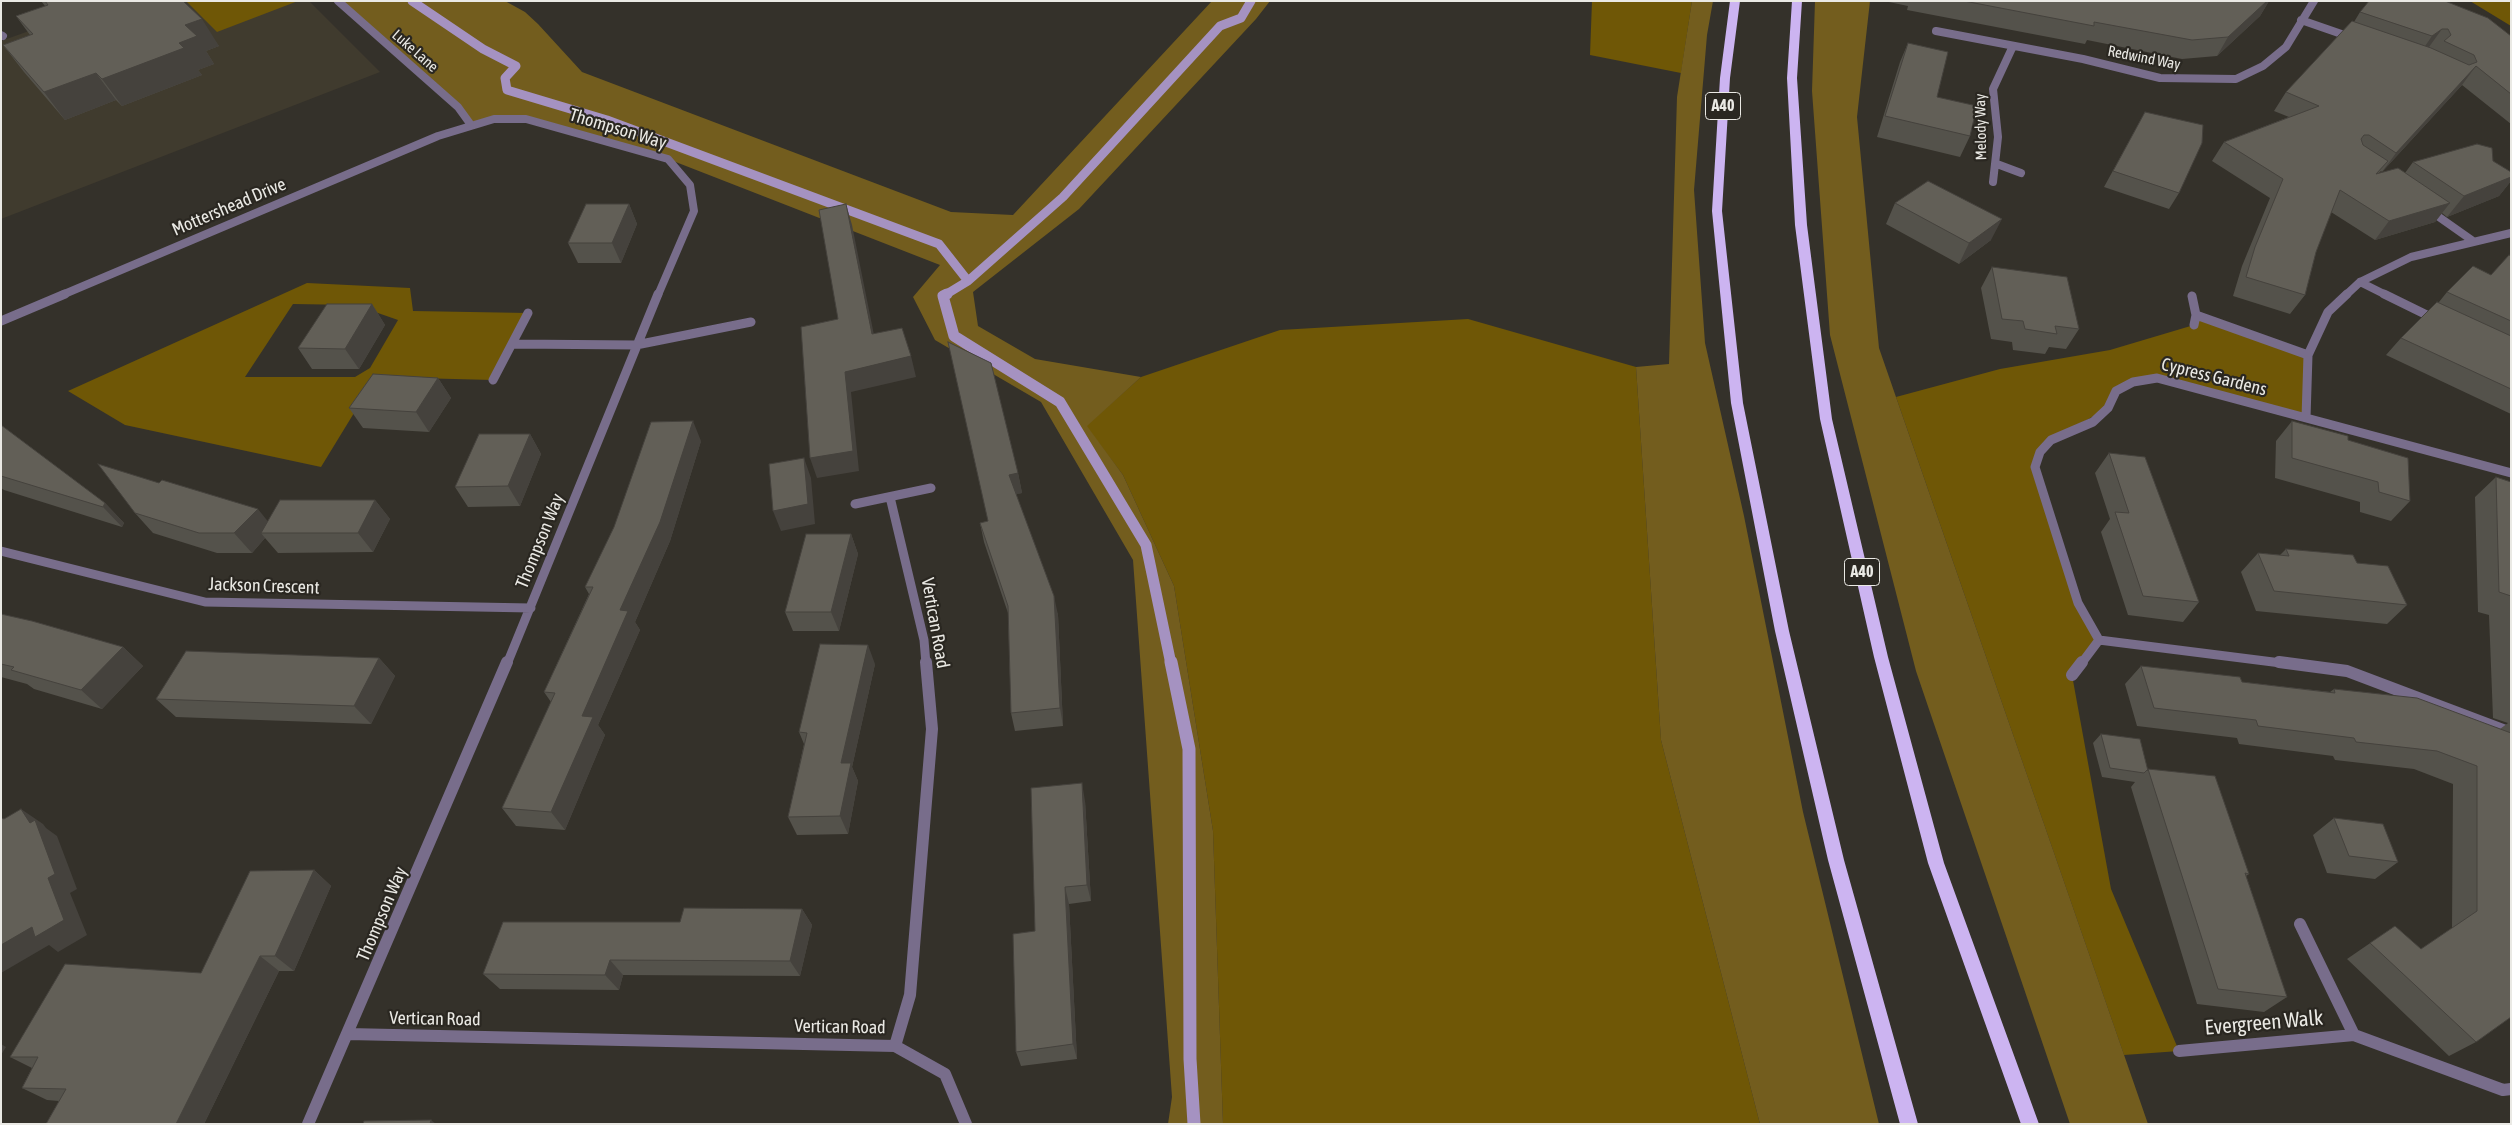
<!DOCTYPE html>
<html>
<head>
<meta charset="utf-8">
<style>
	body { margin:0 }
	#map { position:relative; width:2512px; height:1125px; overflow:hidden; background:#34312a; font-family:"Asap Condensed",sans-serif }
	canvas { display:block }
	.frame { position:absolute; inset:0; border:2px solid #eae9e4; pointer-events:none }
</style>
</head>
<body>
<div id="map">
<canvas width="2512" height="1125"></canvas>
<div class="frame"></div>
</div>
<script>
const context = document.querySelector('canvas').getContext('2d');
context.lineJoin = 'round';
function fillPath(path, color) {
  context.fillStyle = color;
  context.fill(path, 'evenodd');
}
function shape(rows) {
  const path = new Path2D();
  for (const r of rows) {
    path.moveTo(r[0], r[1]);
    for (let i = 2; i < r.length; i += 2) path.lineTo(r[i], r[i + 1]);
  }
  return path;
}
function trace(path, color, width, dash) {
  context.strokeStyle = color;
  context.lineWidth = width;
  context.lineCap = dash ? 'butt' : 'round';
  context.setLineDash(dash || []);
  context.stroke(path);
}
function label(font, color, halo, rows, align = 'center') {
  context.font = font + ' "Asap Condensed",sans-serif';
  context.lineWidth = 4.5;
  context.setLineDash([]);
  context.textBaseline = 'middle';
  context.strokeStyle = halo;
  context.fillStyle = color;
  for (const [text, x, y, turn = 0] of rows) {
    context.save();
    context.translate(x, y);
    context.rotate((+turn || 0) * Math.PI / 180);
    context.textAlign = isNaN(turn) ? turn : align;
    if (halo) context.strokeText(text, 0, 0);
    context.fillText(text, 0, 0);
    context.restore();
  }
}
const built = shape([
	[113,1,309,1,380,72,1,219,1,41]
]);
const green = shape([
	[186,1,298,1,217,32],
	[1592,1,1692,1,1681,73,1590,55],
	[2470,1,2511,1,2511,26],
	[307,283,410,288,413,311,528,313,493,380,376,377,321,467,125,425,68,391],
	[293,304,355,305,398,320,370,368,355,377,245,377],
	[2196,315,2308,355,2306,418,2158,378,2116,391,2108,408,2051,440,2035,467,2078,603,2099,640,2072,675,2111,889,2179,1051,2124,1055,1896,397,2000,369,2110,350,2194,325],
	[1468,319,1636,367,1661,740,1760,1124,1223,1124,1213,831,1174,586,1123,475,1086,426,1141,377,1280,330]
]);
const forest = shape([
	[338,1,505,1,525,12,538,24,582,72,951,212,1013,215,1212,1,1270,1,1256,19,1079,209,973,292,978,326,1035,359,1141,377,1087,426,1123,475,1174,586,1213,831,1223,1124,1168,1124,1172,1097,1133,560,1041,402,935,340,913,297,940,265,668,159,526,119,471,125,457,107],
	[1692,1,1713,1,1707,35,1694,190,1705,343,1744,516,1803,812,1879,1124,1760,1124,1661,740,1636,367,1669,364,1677,97],
	[1815,1,1870,1,1857,117,1879,348,2148,1124,2070,1124,1916,671,1830,335,1812,91]
]);
const streamFar2 = shape([
	[412,1,483,49,516,66,505,78,507,90,607,120,939,244,968,281],
	[945,295,968,281,1063,197,1220,26,1241,18,1251,1]
]);
const streamFar1 = shape([
	[947,294,943,296,954,336,1060,402,1146,545,1171,664]
]);
const stream = shape([
	[1171,662,1189,749,1190,1059,1194,1124]
]);
const minorFar2 = shape([
	[338,1,458,107,471,125],
	[2301,20,2353,38],
	[1936,31,2083,59,2160,78,2236,79,2263,66,2286,47,2314,1],
	[1,35,3,36],
	[1997,164,2021,173],
	[1993,182,1998,137,1993,89,2013,46],
	[2429,210,2473,241],
	[2360,282,2386,295],
	[62,295,438,136,494,119,526,119,668,159,690,185,694,211,658,295],
	[2346,295,2360,282,2411,257,2511,233]
]);
const minorFar1 = shape([
	[2384,294,2437,320],
	[2192,296,2196,315,2194,325],
	[2196,315,2308,355],
	[1,321,65,294],
	[514,344,636,345,751,322],
	[493,380,528,313],
	[2306,418,2308,355,2328,312,2347,294],
	[890,497,924,640,926,664],
	[855,504,931,488],
	[1,551,205,602,531,608],
	[507,664,658,294],
	[2081,664,2099,640],
	[2289,664,2099,640,2078,603,2035,467,2040,452,2051,440,2093,422,2108,408,2116,391,2133,382,2157,378,2511,473]
]);
const minor = shape([
	[2279,662,2347,671,2511,733],
	[2072,675,2082,662],
	[2300,924,2354,1035,2503,1090,2511,1089],
	[348,1034,895,1046,910,995,932,729,926,662],
	[895,1046,945,1074,966,1124],
	[2179,1051,2354,1035],
	[308,1124,507,662]
]);
const trunk = shape([
	[1730,1,1740,1,1730,78,1722,211,1743,403,1789,631,1844,860,1918,1124,1900,1124,1828,860,1775,631,1731,403,1712,211,1720,78,1730,1],
	[1792,1,1802,1,1797,78,1807,225,1832,419,1888,657,1944,863,2039,1124,2021,1124,1928,863,1874,657,1820,419,1795,225,1787,78,1792,1]
]);
const wall = shape([
	[41,1,183,1,219,46,206,51,214,64,198,70,202,75,122,106,116,100,65,120,24,72,3,45,30,35,16,16,45,6],
	[1884,1,2269,1,2260,16,2217,56,2182,59,2087,40,2085,44,1907,10,1908,6],
	[2360,12,2511,36,2511,124,2462,85,2382,172,2381,171,2379,173,2405,173,2413,162,2493,161,2511,172,2511,181,2499,196,2447,217,2442,213,2435,222,2375,240,2331,212,2316,252,2305,295,2290,314,2233,296,2242,266,2270,198,2212,161,2224,142,2289,117,2274,111,2286,92,2354,22],
	[1908,43,1937,97,1970,136,1960,157,1877,137,1900,62],
	[2145,112,2179,193,2169,209,2104,187],
	[1895,203,1991,240,1959,264,1886,224],
	[629,204,637,224,621,263,578,263,568,243],
	[2511,256,2511,414,2386,355,2401,338,2439,302,2447,292,2491,275],
	[1992,267,2079,329,2066,349,2049,347,2045,354,2013,350,2012,342,1991,339,1981,288],
	[372,304,385,325,359,369,312,369,298,348],
	[438,378,451,398,429,432,363,428,349,408],
	[2292,421,2348,440,2410,501,2391,521,2360,512,2360,502,2275,478,2276,441],
	[1,425,105,503,124,523,122,527,4,490,1,488],
	[530,434,541,454,520,506,468,507,455,487],
	[701,441,670,541,635,622,640,630,598,725,605,735,565,830,516,826,502,808,551,702,544,692,589,594,585,587],
	[2109,453,2199,602,2183,622,2128,615,2101,532,2110,519,2095,473],
	[1018,473,1022,493,1016,494,1058,615,1063,726,1015,731,1011,713,1008,613,984,542,980,523,988,521],
	[2496,477,2511,482,2511,1017,2476,1042,2449,1056,2347,959,2395,926,2421,949,2452,928,2453,784,2414,769,2335,760,2333,756,2239,744,2237,738,2137,726,2125,684,2141,666,2242,682,2330,692,2334,689,2500,729,2508,723,2493,718,2489,615,2478,612,2475,497],
	[375,500,390,519,373,552,278,553,265,538,252,553,217,553,153,533,135,513,268,521],
	[851,534,858,554,839,631,793,631,785,612],
	[2286,549,2357,563,2407,605,2387,624,2256,611,2241,572,2258,553,2280,555],
	[1,614,123,647,143,666,102,709,34,689,27,684,1,677],
	[379,658,395,676,371,724,176,717,156,699],
	[875,664,852,767,858,781,848,834,797,835,788,817,804,744,799,732],
	[2101,734,2148,769,2249,874,2246,876,2287,997,2264,1012,2197,1004,2131,787,2135,782,2102,777,2093,743],
	[1085,801,1091,901,1069,904,1077,1059,1021,1066,1016,1052,1035,931],
	[2334,818,2398,862,2375,879,2327,873,2313,835],
	[314,870,331,886,294,971,279,971,204,1124,46,1124,59,1101,47,1100,22,1088,32,1068,10,1057,201,973],
	[802,909,812,925,800,976,623,975,619,990,500,989,483,974,680,922]
]);
const shadedWall = shape([
	[2263,1,2269,1,2260,16,2217,56,2228,37],
	[202,19,219,46,206,51,214,64,198,70,202,75,122,106,102,79,179,43,185,25],
	[2442,29,2429,47,2419,55,2432,36],
	[2476,66,2462,85,2382,172,2396,153],
	[96,73,116,100,65,120,44,92],
	[2511,177,2511,181,2499,196,2447,217,2464,196],
	[2450,203,2435,222,2375,240,2389,221],
	[629,204,637,224,621,263,612,243],
	[846,204,852,225,878,355,872,334],
	[2002,219,1991,240,1959,264,1969,243],
	[372,304,385,325,359,369,345,349],
	[911,356,916,377,851,392,859,471,817,478,810,458,845,372],
	[438,378,451,398,429,432,416,412],
	[693,421,701,441,670,541,635,622,640,630,598,725,605,735,565,830,551,812,582,716,620,610],
	[530,434,541,454,520,506,508,486],
	[804,458,811,478,815,524,781,531,773,511],
	[1018,473,1022,493,1013,495,1009,475],
	[375,500,390,519,373,552,358,533],
	[105,503,124,523,122,527,103,507],
	[258,509,274,529,261,533,265,538,252,553,234,533],
	[851,534,858,554,839,631,831,612],
	[1054,596,1058,615,1063,726,1060,708],
	[868,645,875,664,852,767,858,781,848,834,840,816,841,763],
	[123,647,143,666,102,709,81,690],
	[379,658,395,676,371,724,354,706],
	[1082,783,1085,801,1091,901,1087,885],
	[21,809,43,824,46,828,57,836,77,889,70,893,87,935,58,952,49,945,1,973,1,945,48,878,30,823],
	[314,870,331,886,294,971,275,956],
	[1065,887,1069,904,1077,1059,1073,1044],
	[802,909,812,925,800,976,790,961],
	[260,956,279,971,204,1124,176,1124],
	[610,960,623,975,619,990,605,975],
	[1,1044,6,1047,1,1055],
	[431,1120,436,1124,430,1124]
]);
const building = shape([
	[45,1,183,1,202,19,185,25,197,36,179,43,184,48,102,79,96,73,44,92,3,45,33,34,16,16,48,5,45,1],
	[1964,1,2267,1,2228,37,2192,40,2094,22,2094,26,1964,1],
	[2369,1,2445,1,2488,18,2511,36,2511,94,2476,66,2396,153,2369,135,2364,135,2361,139,2363,145,2388,161,2376,174,2398,168,2450,203,2389,221,2340,190,2316,252,2305,295,2246,277,2255,247,2283,179,2224,142,2319,106,2286,92,2352,21,2431,48,2469,65,2477,62,2474,55,2444,41,2451,35,2448,29,2442,29,2432,36,2360,12,2369,1],
	[1908,43,1948,52,1937,97,1977,106,1970,136,1885,116,1908,43],
	[2145,112,2203,125,2202,143,2179,193,2113,171,2145,112],
	[2477,144,2492,148,2493,161,2511,172,2511,177,2464,196,2413,162,2477,144],
	[1928,181,2002,219,1969,243,1895,203,1928,181],
	[586,204,629,204,612,243,568,243,586,204],
	[846,204,872,334,902,328,911,356,845,372,853,451,810,458,801,327,838,319,819,210,846,204],
	[2509,255,2511,256,2511,321,2447,292,2473,266,2491,275,2509,255],
	[1992,267,2067,277,2079,329,2055,326,2057,334,2025,329,2023,321,2002,319,1992,267],
	[2437,302,2511,336,2511,389,2401,338,2437,302],
	[327,304,372,304,345,349,298,348,327,304],
	[948,342,991,363,1018,473,1009,475,1054,596,1060,708,1011,713,1008,606,980,523,988,521,948,342],
	[373,374,438,378,416,412,349,408,373,374],
	[693,421,660,522,620,610,628,611,582,716,593,717,551,812,502,808,555,693,544,692,593,587,585,587,614,527,651,422,693,421],
	[2292,421,2348,436,2348,440,2408,458,2410,501,2379,492,2378,482,2292,458,2292,421],
	[1,425,105,503,103,507,1,476,1,425],
	[479,434,530,434,508,486,455,487,479,434],
	[2109,453,2145,457,2199,602,2143,596,2115,512,2129,513,2109,453],
	[804,458,808,504,773,511,769,464,804,458],
	[98,464,159,483,162,480,258,509,234,533,199,533,135,513,98,464],
	[2496,477,2511,482,2511,596,2499,592,2496,477],
	[280,500,375,500,358,533,261,533,280,500],
	[806,534,851,534,831,612,785,612,806,534],
	[2286,549,2353,555,2357,563,2388,566,2407,605,2274,591,2258,553,2289,556,2286,549],
	[1,614,32,621,123,647,81,690,11,670,14,667,1,664,1,614],
	[820,644,868,645,841,763,851,763,840,816,788,817,807,733,799,732,820,644],
	[186,651,379,658,354,706,156,699,186,651],
	[2141,666,2240,677,2242,682,2335,693,2334,689,2417,698,2511,733,2511,1017,2476,1042,2370,943,2395,926,2421,949,2477,911,2477,766,2437,751,2356,742,2354,738,2258,726,2256,720,2154,708,2141,666],
	[2101,734,2140,739,2148,771,2148,769,2144,773,2110,768,2101,734],
	[2148,769,2215,776,2249,874,2245,873,2287,997,2218,989,2148,769],
	[1082,783,1087,885,1065,887,1073,1044,1016,1052,1013,934,1035,931,1031,788,1082,783],
	[21,809,30,823,35,820,55,874,48,878,64,920,35,937,32,927,1,945,1,818,4,819,21,809],
	[2334,818,2383,824,2398,862,2349,856,2334,818],
	[314,870,275,956,260,956,176,1124,46,1124,66,1089,22,1088,38,1057,10,1057,65,964,201,973,250,871,314,870],
	[684,908,802,909,790,961,610,960,605,975,483,974,503,922,680,922,684,908],
	[431,1120,430,1124,363,1124,364,1121,431,1120]
]);
const farStreetnames = [
	["Luke Lane",415,51,41],
	["Redwind Way",2144,58,11],
	["Melody Way",1981,127,-91]
];
const shields = [
	[1723,106,35],
	[1862,572,35]
];
const shieldNames = [
	["A40",1723,106],
	["A40",1862,572]
];
const streetNames = [
	["Thompson Way",618,129,17],
	["Mottershead Drive",229,207,-23],
	["Cypress Gardens",2214,377,14],
	["Thompson Way",540,541,-68],
	["Jackson Crescent",264,586,2],
	["Vertican Road",935,623,80],
	["Thompson Way",382,914,-67],
	["Vertican Road",435,1019,1],
	["Vertican Road",840,1027,1]
];
const nearStreetnames = [
	["Evergreen Walk",2264,1023,-5]
];
fillPath(built, '#403b2e');
fillPath(green, '#6f5706');
fillPath(forest, '#735d1e');
trace(streamFar2, '#a592c1', 9);
trace(streamFar1, '#a592c1', 11);
trace(stream, '#a592c1', 13);
trace(minorFar2, '#786d8b', 8);
trace(minorFar1, '#786d8b', 9);
trace(minor, '#786d8b', 12);
fillPath(trunk, '#ccb4f1');
fillPath(wall, '#54524b');
fillPath(shadedWall, '#45423d');
fillPath(building, '#625f57');
trace(building, '#45423d', 1);
label('15px', '#eae9e4', '#2a2721', farStreetnames);
for (const [x, y, w] of shields) {
  const box = new Path2D();
  box.roundRect(x - w / 2, y - 13.5, w, 27, 4);
  context.fillStyle = '#2a2721';
  context.fill(box);
  trace(box, '#eae9e4', 1);
}
label('bold 16px', '#eae9e4', null, shieldNames);
label('18px', '#eae9e4', '#2a2721', streetNames);
label('21px', '#eae9e4', '#2a2721', nearStreetnames);
</script>
</body>
</html>
